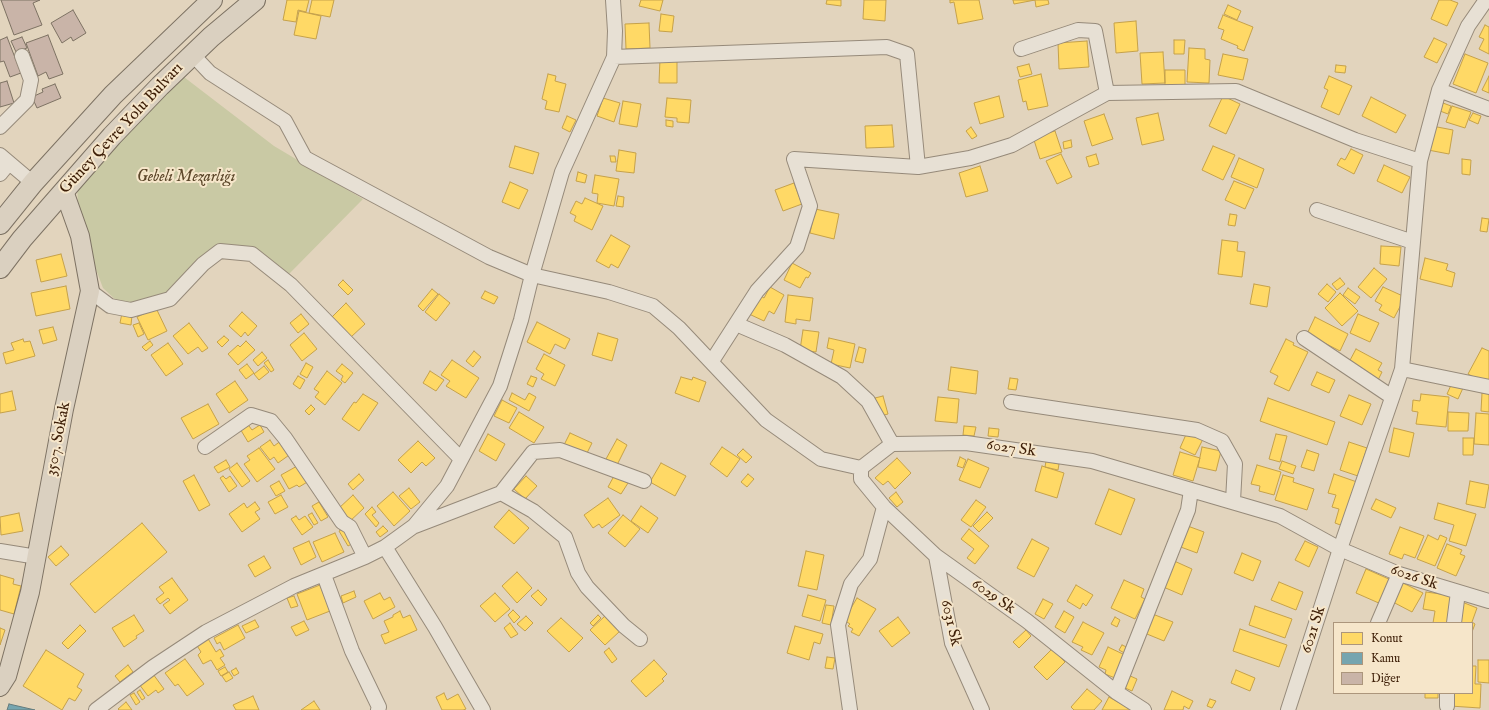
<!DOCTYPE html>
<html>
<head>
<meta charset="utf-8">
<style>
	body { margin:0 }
	#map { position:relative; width:1489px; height:710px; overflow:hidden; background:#e2d4bd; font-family:"IM FELL English",serif }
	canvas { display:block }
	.legend { position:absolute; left:1333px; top:622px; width:140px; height:72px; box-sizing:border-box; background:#f6e6ca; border:1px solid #ac967c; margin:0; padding:5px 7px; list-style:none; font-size:12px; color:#3d1e07 }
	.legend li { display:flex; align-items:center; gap:8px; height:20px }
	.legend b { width:20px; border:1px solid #ac967c }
</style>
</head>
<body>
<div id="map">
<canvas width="1489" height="710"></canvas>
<ul class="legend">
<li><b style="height:11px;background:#ffd966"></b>Konut</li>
<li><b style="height:11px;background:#76a5af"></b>Kamu</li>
<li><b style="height:11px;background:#c9b4a8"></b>Diğer</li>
</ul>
</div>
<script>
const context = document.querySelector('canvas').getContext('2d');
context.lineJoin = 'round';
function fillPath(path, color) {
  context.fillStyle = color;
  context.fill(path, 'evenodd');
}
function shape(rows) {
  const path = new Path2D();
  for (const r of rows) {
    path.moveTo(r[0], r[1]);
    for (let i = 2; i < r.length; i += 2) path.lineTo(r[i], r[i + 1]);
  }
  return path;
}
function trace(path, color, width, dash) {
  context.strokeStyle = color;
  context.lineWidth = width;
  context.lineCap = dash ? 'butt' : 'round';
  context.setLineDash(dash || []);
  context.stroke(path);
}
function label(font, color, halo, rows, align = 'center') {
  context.font = font + ' "IM FELL English",serif';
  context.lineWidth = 4;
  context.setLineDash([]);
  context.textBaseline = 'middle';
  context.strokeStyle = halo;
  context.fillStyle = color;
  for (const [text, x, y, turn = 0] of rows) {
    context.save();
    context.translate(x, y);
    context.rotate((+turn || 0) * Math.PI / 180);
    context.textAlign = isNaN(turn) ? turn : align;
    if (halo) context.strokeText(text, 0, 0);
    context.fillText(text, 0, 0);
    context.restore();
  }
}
const green = shape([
	[180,74,274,146,363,199,289,274,262,255,244,248,229,245,216,250,158,304,119,303,103,288,92,259,79,224,77,185]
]);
const homes = shape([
	[287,0,309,0,306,12,298,10,296,22,283,20,287,0],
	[312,0,334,0,330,17,309,13,312,0],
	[641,0,663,0,660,11,639,6,641,0],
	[827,0,841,0,841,6,826,4,827,0],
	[864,0,886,0,885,21,863,19,864,0],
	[950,0,979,0,983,19,958,24,954,2,950,3,950,0],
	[1013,0,1048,0,1049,4,1036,7,1035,0,1014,4,1013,0],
	[1439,0,1450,0,1458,3,1447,26,1431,19,1439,0],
	[1228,5,1241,11,1237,20,1224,14,1228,5],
	[299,11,321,16,316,39,294,35,299,11],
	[661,14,674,16,672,32,659,31,661,14],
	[1223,15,1253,27,1244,51,1237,48,1238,46,1221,39,1224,30,1218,28,1223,15],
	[1136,21,1138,51,1116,53,1114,23,1136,21],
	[649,23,650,48,626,49,625,24,649,23],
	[1485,25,1489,27,1489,54,1479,49,1484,39,1479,37,1485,25],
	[1434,38,1447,44,1437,63,1424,57,1434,38],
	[1174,40,1185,40,1184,54,1174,54,1174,40],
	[1087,41,1089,67,1059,69,1058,43,1087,41],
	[1189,48,1205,49,1205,59,1210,60,1209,83,1187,82,1189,48],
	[1163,52,1165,83,1142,84,1140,53,1163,52],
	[1223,54,1248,59,1243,80,1218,75,1223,54],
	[1465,54,1488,63,1476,93,1453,84,1465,54],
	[660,59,677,60,677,83,659,83,660,59],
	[1029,64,1032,74,1020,77,1017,67,1029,64],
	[1336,65,1346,66,1345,73,1335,72,1336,65],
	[1165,70,1185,70,1185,85,1165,85,1165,70],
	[548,74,556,76,555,81,566,84,559,112,545,109,547,101,542,99,548,74],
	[1041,74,1048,106,1028,110,1026,101,1023,102,1018,80,1041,74],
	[1329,76,1352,86,1339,115,1321,107,1328,90,1324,88,1329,76],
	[1489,76,1489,93,1482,90,1489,76],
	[999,96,1004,117,980,124,974,103,999,96],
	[1223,96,1240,104,1226,134,1209,126,1223,96],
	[1371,97,1406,115,1396,133,1362,116,1371,97],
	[603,98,620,103,614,122,597,116,603,98],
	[667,98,691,100,689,123,677,122,677,118,665,117,667,98],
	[623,101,641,104,637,127,619,124,623,101],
	[1443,103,1451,106,1448,114,1440,111,1443,103],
	[1452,106,1471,112,1465,128,1446,122,1452,106],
	[1158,113,1164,140,1142,145,1136,118,1158,113],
	[1473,113,1481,116,1478,124,1469,120,1473,113],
	[1104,114,1113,139,1092,146,1084,121,1104,114],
	[567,116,576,120,570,132,562,128,567,116],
	[666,120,673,121,673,127,666,126,666,120],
	[892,125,894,147,866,148,865,126,892,125],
	[1432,126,1453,130,1449,154,1428,150,1432,126],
	[971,127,977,136,972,139,966,131,971,127],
	[1055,131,1062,152,1040,159,1033,137,1055,131],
	[1071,140,1072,147,1064,149,1063,142,1071,140],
	[515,146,539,153,533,174,509,167,515,146],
	[1213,146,1235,155,1223,180,1202,170,1213,146],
	[1351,149,1363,155,1354,174,1337,165,1341,158,1345,160,1351,149],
	[619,150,636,153,634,173,616,171,619,150],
	[1061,154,1072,177,1057,184,1046,161,1061,154],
	[1096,154,1099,164,1089,167,1086,157,1096,154],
	[610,156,615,156,616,162,611,162,610,156],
	[1239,158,1264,169,1257,188,1231,177,1239,158],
	[1462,159,1471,160,1470,175,1462,174,1462,159],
	[1384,165,1410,177,1402,193,1377,181,1384,165],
	[980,166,988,191,966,197,959,173,980,166],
	[578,172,587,175,585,183,576,181,578,172],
	[595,175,619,179,614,206,597,203,598,194,592,193,595,175],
	[1234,181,1254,189,1245,209,1225,200,1234,181],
	[510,182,528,190,519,209,502,202,510,182],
	[794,183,802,204,783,211,775,190,794,183],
	[618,196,624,197,623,207,616,206,618,196],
	[585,198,603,206,592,230,574,221,576,216,570,213,576,201,582,204,585,198],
	[815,209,839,214,834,239,810,233,815,209],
	[1230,214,1237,215,1235,226,1228,225,1230,214],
	[1482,218,1489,219,1487,232,1480,231,1482,218],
	[611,235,630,246,618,268,611,264,609,268,596,261,611,235],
	[1222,240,1238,242,1237,251,1245,252,1242,277,1218,274,1222,240],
	[1381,246,1401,247,1399,266,1380,264,1381,246],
	[61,254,67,276,41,282,36,260,61,254],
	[1425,258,1448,264,1446,270,1455,273,1452,287,1420,279,1425,258],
	[792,263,811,273,808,278,806,277,800,288,784,280,792,263],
	[1374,268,1387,279,1371,298,1358,287,1374,268],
	[1340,278,1345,284,1337,290,1332,284,1340,278],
	[343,280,353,290,348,295,338,285,343,280],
	[1254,284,1270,287,1267,307,1250,304,1254,284],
	[1327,284,1336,292,1328,302,1318,294,1327,284],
	[66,286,70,309,36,316,31,293,66,286],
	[770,287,784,295,774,314,769,311,764,321,749,314,759,295,764,298,770,287],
	[1383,287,1405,297,1394,318,1379,310,1382,305,1375,301,1383,287],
	[1348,288,1360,297,1355,304,1343,295,1348,288],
	[432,289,438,294,423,311,418,306,432,289],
	[485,291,498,297,494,304,481,298,485,291],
	[1340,293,1358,311,1342,326,1325,308,1340,293],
	[439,294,450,303,436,321,425,312,439,294],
	[788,295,813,298,810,321,796,319,796,324,785,322,788,295],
	[346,303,365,324,351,337,332,317,346,303],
	[156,308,167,331,148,340,137,317,156,308],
	[242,312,257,326,248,336,245,332,241,337,229,326,242,312],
	[122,313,132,315,131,325,120,323,122,313],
	[301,314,309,324,298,333,290,323,301,314],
	[1358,314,1379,323,1370,342,1350,333,1358,314],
	[1315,317,1348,334,1340,351,1307,334,1315,317],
	[537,322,570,339,565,349,555,344,550,354,527,342,537,322],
	[139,323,144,334,138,337,133,325,139,323],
	[189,323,208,348,202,352,198,347,188,354,173,336,189,323],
	[53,327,57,340,43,344,39,330,53,327],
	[803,330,819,332,816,352,800,350,803,330],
	[304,333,317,349,302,361,290,345,304,333],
	[598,333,618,339,612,361,592,355,598,333],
	[224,336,229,340,222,347,217,342,224,336],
	[829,338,855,344,850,368,831,364,834,350,827,348,829,338],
	[23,339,24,342,30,341,35,356,6,364,3,353,14,350,11,343,23,339],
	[1286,339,1294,343,1293,345,1308,352,1289,391,1274,384,1278,376,1270,372,1286,339],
	[150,341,153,345,146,351,142,347,150,341],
	[246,341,255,350,238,365,228,354,238,345,240,347,246,341],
	[168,343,183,364,166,376,151,355,168,343],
	[859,347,866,349,863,363,855,361,859,347],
	[1482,348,1489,351,1489,385,1468,374,1482,348],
	[1356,349,1382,363,1378,370,1382,372,1378,380,1348,364,1356,349],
	[474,351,481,357,473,367,466,361,474,351],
	[262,352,267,358,258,366,253,360,262,352],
	[544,354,565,365,555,386,541,379,544,374,536,369,544,354],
	[268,360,274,370,271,372,264,363,268,360],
	[452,360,479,378,466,398,446,386,450,381,441,375,452,360],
	[306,363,313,367,307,378,300,374,306,363],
	[247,364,254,373,246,379,239,370,247,364],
	[342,364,353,373,345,383,341,380,343,376,336,371,342,364],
	[264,366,269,372,259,380,254,374,264,366],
	[951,367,978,371,976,394,948,390,951,367],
	[327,371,342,383,325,405,315,397,319,392,314,389,327,371],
	[430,371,444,380,436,391,423,383,430,371],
	[1317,372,1335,380,1329,393,1311,385,1317,372],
	[298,376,305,380,300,389,293,384,298,376],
	[531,376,537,378,533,387,527,384,531,376],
	[681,377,692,380,693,377,706,382,699,402,675,393,681,377],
	[1010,378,1018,379,1016,390,1008,389,1010,378],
	[235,381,248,400,229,413,216,394,235,381],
	[1452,383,1463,388,1458,399,1447,394,1452,383],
	[12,391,16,410,0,413,0,394,12,391],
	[512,393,525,400,529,393,536,397,529,411,509,400,512,393],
	[1482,393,1489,393,1489,412,1481,411,1482,393],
	[363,394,378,403,359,431,342,419,354,402,356,403,363,394],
	[1421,394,1449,397,1446,427,1416,424,1418,412,1412,411,1413,400,1420,401,1421,394],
	[1349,395,1371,404,1362,425,1340,416,1349,395],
	[883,396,888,414,880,416,875,398,883,396],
	[938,397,959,399,957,423,935,421,938,397],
	[1268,398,1335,422,1327,445,1260,421,1268,398],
	[502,400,517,408,509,423,494,416,502,400],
	[208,404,219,424,193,439,181,418,208,404],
	[311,405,315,409,309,415,305,411,311,405],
	[519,412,544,427,534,443,509,428,519,412],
	[1448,412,1469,413,1468,431,1448,431,1448,412],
	[1476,413,1489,414,1489,445,1474,444,1476,413],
	[246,422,252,430,260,425,264,432,248,442,239,427,246,422],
	[964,426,976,427,974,436,963,435,964,426],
	[989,428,999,429,998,437,988,436,989,428],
	[1394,428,1414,433,1409,457,1389,452,1394,428],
	[1188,430,1204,437,1195,455,1180,448,1188,430],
	[570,433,592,443,586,455,564,445,570,433],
	[488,434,505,444,496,461,479,451,488,434],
	[1276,434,1287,436,1280,462,1269,459,1276,434],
	[1463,438,1474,438,1473,455,1463,455,1463,438],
	[617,439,627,445,617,465,606,459,617,439],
	[270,440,274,446,282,440,292,453,278,463,274,457,270,460,260,447,270,440],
	[418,441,435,458,426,466,422,462,411,473,398,460,418,441],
	[1349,442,1367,448,1358,476,1340,470,1349,442],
	[722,447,740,459,727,477,710,464,722,447],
	[1202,447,1221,451,1216,471,1198,467,1202,447],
	[259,448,275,469,257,482,244,464,250,460,247,456,259,448],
	[743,449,752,457,746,463,737,455,743,449],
	[1307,450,1319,454,1314,471,1301,467,1307,450],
	[1180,452,1200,458,1193,481,1173,475,1180,452],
	[960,457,966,460,963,468,957,466,960,457],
	[897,458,911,473,895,489,888,481,883,485,875,478,897,458],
	[968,459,989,468,980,488,959,480,968,459],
	[226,460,230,467,218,473,214,467,226,460],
	[1046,461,1059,464,1058,470,1045,467,1046,461],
	[1282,461,1296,466,1293,474,1279,469,1282,461],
	[237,463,250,481,242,487,229,469,237,463],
	[661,463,686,476,675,496,650,482,661,463],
	[299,465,309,481,299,487,297,485,289,489,281,475,299,465],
	[1257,465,1281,472,1274,495,1259,491,1260,486,1251,484,1257,465],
	[1042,466,1064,473,1057,498,1035,491,1042,466],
	[359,474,364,480,353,490,348,484,359,474],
	[748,474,754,479,747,487,741,482,748,474],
	[1334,474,1357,482,1343,526,1335,523,1339,509,1332,507,1336,495,1328,493,1334,474],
	[194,475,210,505,199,511,183,481,194,475],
	[1283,475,1294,478,1293,482,1314,489,1307,510,1275,500,1283,475],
	[223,476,226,479,230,476,237,486,229,492,220,478,223,476],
	[526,476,537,486,525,499,514,489,526,476],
	[614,476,628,483,621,494,608,487,614,476],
	[279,481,285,491,276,496,270,486,279,481],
	[1470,481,1489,485,1485,508,1466,504,1470,481],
	[409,488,420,502,411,509,399,496,409,488],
	[1109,489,1135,499,1121,535,1095,524,1109,489],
	[393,492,410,511,394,526,377,506,393,492],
	[896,492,903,502,897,507,889,498,896,492],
	[281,495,288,507,275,514,268,502,281,495],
	[353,495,364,508,349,522,338,509,353,495],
	[608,498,620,515,602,528,599,524,593,528,584,515,608,498],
	[1376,499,1396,508,1391,518,1371,509,1376,499],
	[976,500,986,507,971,527,961,520,976,500],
	[255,502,260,509,255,512,260,519,242,532,229,514,244,503,247,508,255,502],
	[319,502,328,517,321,521,312,506,319,502],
	[1438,503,1476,514,1466,546,1449,541,1454,525,1434,519,1438,503],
	[641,506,658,518,648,533,631,521,641,506],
	[372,507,376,512,372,515,379,523,376,527,365,514,372,507],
	[509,510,529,528,514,544,494,527,509,510],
	[987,512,993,518,979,532,973,526,987,512],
	[19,513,23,531,1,535,0,517,19,513],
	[312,513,318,523,314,525,308,515,312,513],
	[623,515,640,529,625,547,608,533,623,515],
	[296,516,299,520,305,516,313,527,302,535,291,519,296,516],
	[142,523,167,552,95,613,70,584,142,523],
	[1185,525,1204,532,1197,553,1178,546,1185,525],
	[383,526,388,531,380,537,376,532,383,526],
	[346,527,355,542,348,546,339,531,346,527],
	[1400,527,1424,536,1415,558,1404,554,1402,559,1389,554,1400,527],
	[969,529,989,546,975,564,967,558,974,549,961,539,969,529],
	[335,533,344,552,322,562,313,542,335,533],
	[1428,535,1438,540,1440,535,1447,538,1435,566,1417,559,1428,535],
	[1032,539,1049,548,1034,577,1017,568,1032,539],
	[309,541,316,557,301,565,293,548,309,541],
	[1305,541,1318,547,1309,567,1295,560,1305,541],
	[1447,544,1462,550,1460,554,1465,556,1456,576,1437,568,1447,544],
	[61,546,69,555,56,566,48,557,61,546],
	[806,551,824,555,817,590,798,586,806,551],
	[1242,553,1261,561,1253,581,1234,573,1242,553],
	[264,556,271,568,255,577,248,565,264,556],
	[1172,560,1192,569,1182,595,1161,586,1172,560],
	[1366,569,1391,580,1381,604,1356,593,1366,569],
	[517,572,532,588,517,603,502,586,517,572],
	[0,575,14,579,13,584,21,586,14,614,0,610,0,575],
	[172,578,188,600,170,614,163,605,170,600,168,598,160,604,156,599,164,593,159,587,172,578],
	[1124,580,1144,589,1141,597,1145,599,1135,619,1111,608,1124,580],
	[1279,582,1303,592,1296,610,1271,600,1279,582],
	[1401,582,1423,593,1412,612,1391,601,1401,582],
	[320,585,330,611,307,620,297,594,320,585],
	[1076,585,1093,595,1086,606,1083,603,1080,609,1067,601,1076,585],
	[538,590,547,599,541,606,531,596,538,590],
	[354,591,356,597,343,603,341,596,354,591],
	[1426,592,1455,596,1450,623,1433,623,1435,611,1423,609,1426,592],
	[380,593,384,600,390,597,395,607,373,619,364,601,380,593],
	[495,593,510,609,495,622,480,606,495,593],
	[808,595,826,600,820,621,802,616,808,595],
	[294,596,298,606,291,608,287,598,294,596],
	[857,598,876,609,859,636,851,632,853,629,848,626,850,624,844,620,857,598],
	[1043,599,1053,604,1044,619,1035,614,1043,599],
	[1462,602,1477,608,1472,622,1475,624,1472,632,1472,623,1458,623,1462,602],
	[826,605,834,606,831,625,822,623,826,605],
	[1255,606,1292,619,1285,638,1249,625,1255,606],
	[513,610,520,617,514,623,508,615,513,610],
	[400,611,403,618,410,615,417,630,385,644,381,635,389,632,384,621,393,617,393,615,400,611],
	[1064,611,1074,617,1065,633,1055,627,1064,611],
	[1150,613,1173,622,1164,641,1142,632,1150,613],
	[134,615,144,631,136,636,137,638,124,647,112,628,134,615],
	[598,615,601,618,593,626,590,623,598,615],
	[526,616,533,623,525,631,517,624,526,616],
	[605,616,620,631,605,645,590,630,605,616],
	[898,617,910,633,892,647,879,631,898,617],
	[1115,617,1120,620,1117,627,1111,624,1115,617],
	[561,618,583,638,569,652,547,631,561,618],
	[255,620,259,627,246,633,242,626,255,620],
	[304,621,309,630,296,636,291,627,304,621],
	[1083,622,1104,633,1092,655,1081,650,1083,647,1072,642,1083,622],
	[510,623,518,634,511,638,504,628,510,623],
	[80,625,86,631,68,649,62,643,80,625],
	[238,625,245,638,224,650,220,642,217,644,214,638,238,625],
	[795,626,823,634,820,644,814,642,809,660,787,653,795,626],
	[0,628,5,630,0,645,0,628],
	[1240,629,1287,645,1279,667,1233,651,1240,629],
	[1026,630,1031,636,1019,648,1013,642,1026,630],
	[207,637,216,652,220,649,224,656,220,658,225,665,217,670,211,660,203,664,198,655,201,652,196,644,207,637],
	[1122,645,1131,649,1128,655,1119,650,1122,645],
	[1108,647,1125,655,1115,678,1105,674,1106,670,1099,667,1108,647],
	[609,648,617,659,612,663,604,652,609,648],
	[1052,649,1065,662,1047,680,1034,667,1052,649],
	[46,650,84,674,77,687,82,690,75,701,69,698,62,710,23,686,46,650],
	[827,657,835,658,833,669,825,668,827,657],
	[185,659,204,684,187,696,178,684,175,686,165,673,185,659],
	[654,660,667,674,662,679,664,681,646,697,631,681,654,660],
	[1478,660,1489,660,1489,683,1478,682,1478,660],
	[128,665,133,672,120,682,115,676,128,665],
	[1472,666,1476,666,1475,684,1481,684,1480,708,1450,706,1450,693,1472,693,1472,666],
	[225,667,228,672,221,676,218,671,225,667],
	[236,668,239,673,234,676,231,671,236,668],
	[1236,670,1255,678,1250,691,1231,683,1236,670],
	[229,672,233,678,226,682,222,676,229,672],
	[153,674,164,689,158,693,156,690,148,696,139,684,153,674],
	[1128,675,1137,679,1132,691,1123,687,1128,675],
	[1087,689,1102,701,1094,710,1074,710,1071,707,1087,689],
	[140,690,145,698,142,700,137,692,140,690],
	[1172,691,1193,701,1189,709,1184,706,1183,710,1164,710,1172,691],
	[134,693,140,702,136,705,130,695,134,693],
	[444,693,447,700,458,694,466,709,463,710,442,710,436,697,444,693],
	[1425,693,1438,693,1438,698,1425,698,1425,693],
	[253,696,259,710,236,710,233,705,253,696],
	[1109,697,1130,709,1129,710,1102,710,1109,697],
	[1210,699,1216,701,1212,708,1207,706,1210,699],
	[314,701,320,710,301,710,314,701],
	[126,702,132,710,119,710,118,709,126,702]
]);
const public = shape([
	[9,704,35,710,7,710,9,704]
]);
const building = shape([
	[1,0,40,0,33,3,42,25,14,35,1,0],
	[73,10,86,33,73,41,71,37,62,43,51,23,73,10],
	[48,35,63,74,49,79,46,72,38,76,26,43,48,35],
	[7,37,21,73,10,77,4,61,0,62,0,40,7,37],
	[22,37,27,48,16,52,11,41,22,37],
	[7,81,14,103,0,107,0,83,7,81],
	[55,84,61,98,37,108,32,97,43,92,42,89,55,84]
]);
const minor = shape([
	[1021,49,1078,30,1095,31,1107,93],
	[193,55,210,73,285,121,305,158,489,257,532,275,609,292,653,306,679,328,766,420,821,459,861,468,892,444,966,443,1092,461,1280,516,1340,549,1399,574,1489,601],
	[614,57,887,47,907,54,918,167],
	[1439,90,1489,109],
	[0,127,27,100,31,80,22,56],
	[0,155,33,183],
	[0,174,9,163],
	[1317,210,1413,242],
	[90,291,110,306,131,310,170,299,203,264,220,251,252,254,291,285,461,459],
	[736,324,785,345,842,377,868,401,892,444],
	[1304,338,1392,397],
	[712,361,757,291,797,247,810,206,794,159,918,167,970,158,1012,145,1107,93,1236,91,1355,140,1420,161],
	[1402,369,1489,387],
	[1011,402,1197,430,1222,441,1235,464,1233,501],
	[205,447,251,415,271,421,285,438,342,522,350,527,365,557],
	[861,468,861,479,884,507,936,556,1027,621,1116,692,1144,710],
	[501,493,533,452,560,450,644,481],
	[415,526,501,493,533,511,565,537,578,573,587,587,624,626,640,639],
	[385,547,435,627,483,710],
	[0,551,37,557],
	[936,556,952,643,982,710],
	[324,575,352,651,379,707,378,710],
	[1378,623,1399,574],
	[1454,623,1458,592],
	[1116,692,1188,510,1191,490],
	[1447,693,1447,706],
	[96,710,153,667,206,632,294,586,365,557,385,547,414,526,447,486,500,386,521,320,532,275,562,172,614,57,615,31,613,0],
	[850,710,838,625,851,584,870,559,884,507],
	[1288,710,1340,549,1402,369,1420,161,1439,90,1468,26,1486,0]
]);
const major = shape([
	[0,687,7,676,30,592,64,409,90,291,80,236,64,191]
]);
const highway = shape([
	[0,224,33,183,113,95,212,0],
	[0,268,22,239,112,136,160,86,211,37,255,0]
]);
const streetNames = [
	["Güney Çevre Yolu Bulvarı",122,129,-47],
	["3507. Sokak",59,439,-79],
	["6027 Sk",1011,449,8],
	["6026 Sk",1414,578,19],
	["6029 Sk",993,597,35],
	["6031 Sk",950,623,77],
	["6021 Sk",1314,630,-72]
];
const parkNames = [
	["Gebeli Mezarlığı",186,178]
];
fillPath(green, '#c9c9a4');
fillPath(homes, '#ffd966');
trace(homes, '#c5a14a', 1);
fillPath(public, '#76a5af');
trace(public, '#657c7d', 1);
fillPath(building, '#c9b4a8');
trace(building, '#7d7263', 1);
trace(minor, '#968a7a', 16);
trace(major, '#7d7263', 20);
trace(highway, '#7d7263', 22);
trace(minor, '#e7e0d4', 14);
trace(major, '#dad0c0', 18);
trace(highway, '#dad0c0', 20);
label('16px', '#3d1e07', '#f6e6ca', streetNames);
label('italic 16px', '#5b4629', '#f6e6ca', parkNames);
</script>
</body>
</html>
